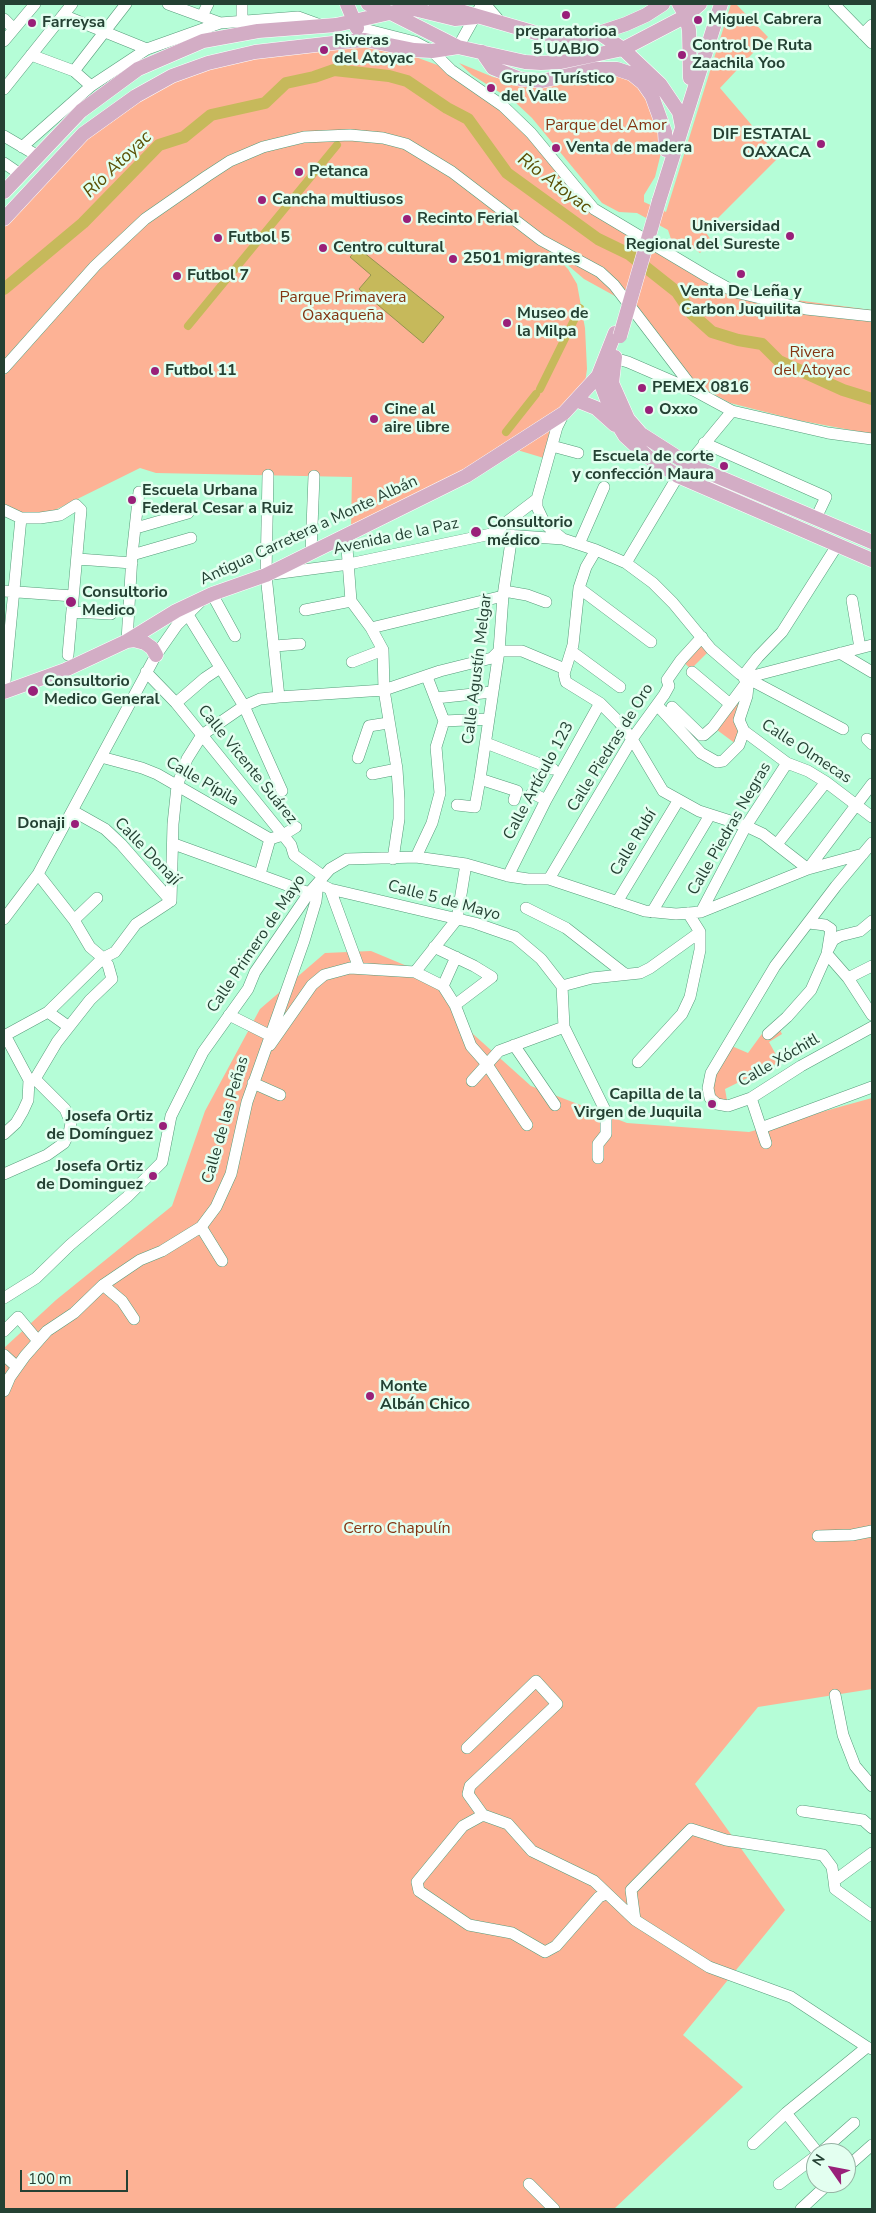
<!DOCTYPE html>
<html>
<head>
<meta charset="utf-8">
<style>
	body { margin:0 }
	#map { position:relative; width:876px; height:2213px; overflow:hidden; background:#b5fdd7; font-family:"Nunito Sans",sans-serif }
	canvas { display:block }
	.frame { position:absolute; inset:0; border:5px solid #244133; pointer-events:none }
	.north { position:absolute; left:806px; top:2143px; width:50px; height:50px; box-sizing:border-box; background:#e3fff0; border:1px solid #97b3a4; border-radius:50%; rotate:303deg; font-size:14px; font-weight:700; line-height:20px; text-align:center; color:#244133 }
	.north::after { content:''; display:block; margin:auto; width:18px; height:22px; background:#992079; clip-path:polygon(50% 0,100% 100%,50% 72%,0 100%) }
	.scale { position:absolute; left:20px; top:2170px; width:108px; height:22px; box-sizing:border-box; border:2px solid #244133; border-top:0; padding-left:6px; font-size:15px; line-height:18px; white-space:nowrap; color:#244133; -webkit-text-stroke:4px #e3fff0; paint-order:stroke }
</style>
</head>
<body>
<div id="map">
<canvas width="876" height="2213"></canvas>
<div class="frame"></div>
<div class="north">N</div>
<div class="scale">100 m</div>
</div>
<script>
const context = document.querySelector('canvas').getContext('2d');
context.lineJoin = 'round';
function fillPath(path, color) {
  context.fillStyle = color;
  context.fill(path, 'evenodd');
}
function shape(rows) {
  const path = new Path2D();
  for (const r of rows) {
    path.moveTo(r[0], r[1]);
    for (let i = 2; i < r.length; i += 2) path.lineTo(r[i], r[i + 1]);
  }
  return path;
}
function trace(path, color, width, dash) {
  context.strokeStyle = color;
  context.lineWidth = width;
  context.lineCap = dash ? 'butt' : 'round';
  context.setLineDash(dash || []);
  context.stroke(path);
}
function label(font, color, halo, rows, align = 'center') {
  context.font = font + ' "Nunito Sans",sans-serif';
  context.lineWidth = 5;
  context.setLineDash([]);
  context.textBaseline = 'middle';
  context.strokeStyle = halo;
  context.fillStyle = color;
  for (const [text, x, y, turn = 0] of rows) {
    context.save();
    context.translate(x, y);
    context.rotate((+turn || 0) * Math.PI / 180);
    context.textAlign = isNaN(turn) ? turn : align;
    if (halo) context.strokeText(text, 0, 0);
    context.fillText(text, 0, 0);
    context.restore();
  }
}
const green = shape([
	[731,4,736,4,768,37,720,88,779,157,705,231,711,240,700,253,684,241,677,244,671,239,668,230,637,213,619,212,602,203,532,118,515,102,472,75,459,63,493,77,514,81,621,69,649,95,663,145,655,177,644,195,644,202,666,212],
	[372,41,451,70,503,106,589,204,735,292,872,310,872,434,797,420,730,403,693,383,633,306,584,279,542,243,568,269,577,284,585,328,587,369,585,383,575,397,507,448,351,527,352,477,156,473,140,468,53,511,22,516,4,506,4,376,39,333,4,370,4,219,83,134,202,65],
	[378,141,416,144,493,201,413,152],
	[555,422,547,459,514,449],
	[702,637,711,649,691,669,681,660],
	[748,686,740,730,736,744,713,727],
	[371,951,431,976,473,1034,531,1086,627,1123,749,1132,872,1098,872,1689,758,1707,695,1784,785,1910,683,2035,743,2087,614,2209,4,2209,4,1348,56,1300,172,1206,205,1111,260,1009,325,953],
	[779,1028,782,1034,769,1042,780,1062,725,1089,728,1106,710,1098,711,1073,727,1044,748,1053,764,1031]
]);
const water = shape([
	[358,248,444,317,423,343,359,289,371,275,350,257,358,248]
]);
const canal = shape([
	[188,326,337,145],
	[540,389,580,308],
	[506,432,536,394]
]);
const river = shape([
	[4,289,83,223,159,145,184,137,211,115,265,103,286,83,314,77,334,70,389,76,407,81,447,108,468,119,507,173,598,239,629,254,677,292,692,314,712,332,738,340,762,344,779,361,843,390,872,399]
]);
const minor = shape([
	[168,4,220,23],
	[242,4,242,20],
	[485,4,502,24],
	[834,4,872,43],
	[63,15,147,49],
	[202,16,208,4],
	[4,19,14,29],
	[354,22,368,30,415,42,432,51,451,70,503,106,531,133,594,209,708,277,735,292,806,309,872,316],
	[863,34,872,25],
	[4,41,35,4],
	[458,47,482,4],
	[31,55,74,71,91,86],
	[74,71,126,4],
	[4,89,72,4],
	[4,136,38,156],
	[22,147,91,86,147,49,220,23,298,17,320,25],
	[4,163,20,174],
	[614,362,621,360,628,362,695,391,732,411,828,433,872,439],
	[4,368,95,266,145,219,207,176,230,161,263,147,304,137,350,135,383,138,406,144,452,172,541,240,600,272,614,285,695,391],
	[564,413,557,427,537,499,537,507,545,524,563,539,596,550,626,563,653,583,673,603,711,649,740,674,743,676,757,675,872,645],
	[704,443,826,497,816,518],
	[552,446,578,453],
	[268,475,266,575,279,697],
	[4,510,21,518,40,518,60,515,76,505,81,510,68,655],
	[136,528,188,513],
	[491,534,537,499],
	[346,535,351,601,371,628,383,650,384,690,397,769,399,799,399,819,393,859],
	[579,544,604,487],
	[596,550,586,567,579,588,573,645,564,674,566,682,600,703,619,722,632,739,663,791,699,811,746,826,763,834,808,869],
	[311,552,314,476],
	[132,555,191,538],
	[78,559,132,563],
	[626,563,678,476,732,411],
	[273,574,349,564,491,534,563,539],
	[579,588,651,642],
	[4,591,73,596],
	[504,591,527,595,546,602],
	[212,594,235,636],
	[852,600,860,648],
	[305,610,351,601],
	[72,612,111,614],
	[188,615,244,706,282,791],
	[371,628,503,596],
	[127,641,132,555,139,492],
	[275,646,300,644],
	[571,651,620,687],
	[840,653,872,672],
	[352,662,383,650],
	[146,672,176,703,283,835,291,845,294,855,323,876],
	[692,672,730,704],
	[743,676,748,686,747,696,739,720,744,731,787,763,808,771,826,782,872,817],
	[743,676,758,657,782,632,838,544],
	[743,676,843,729],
	[4,692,21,518],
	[436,698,492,692],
	[176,703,205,678,220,668],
	[657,705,701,753,717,762,723,761,739,745,744,731],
	[672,707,701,735,704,735,713,727,746,683],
	[444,721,488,719],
	[867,739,872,744],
	[486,743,553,769],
	[101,757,142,768,157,774,270,839,283,835,296,827],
	[358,758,369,726,388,723],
	[372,774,397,769],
	[480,779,517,791,514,800],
	[532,793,546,800],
	[457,805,475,807,480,779,499,651,503,596,512,535],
	[73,811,105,829,121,844,171,901],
	[872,843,836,886,775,966,711,1073,708,1088,710,1098,717,1104,728,1106,751,1098,801,1066,872,1027],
	[174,844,309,893],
	[777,844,826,782],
	[416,857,432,823,440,793,436,747,444,721,427,677],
	[808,869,872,784],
	[260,874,270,839],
	[508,876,546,800,600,703],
	[549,879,632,739,664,695,669,686,667,680,681,660,702,637],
	[318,883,330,889,475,923,515,937,541,959,562,986,564,1027,606,1112,606,1134,598,1144,598,1158],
	[330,889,359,968],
	[617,902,678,801],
	[526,908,566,928,625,974],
	[652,912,710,815],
	[701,912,746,826,787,763],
	[4,919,38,874,156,655,177,625,201,601],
	[74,920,97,898],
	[434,947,474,966,492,977,455,1005],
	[829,948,833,940,840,936,860,931,872,921],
	[827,954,848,978,872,1015],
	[415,972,457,919,466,864],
	[848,978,872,966],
	[443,986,456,957],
	[562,986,592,978,640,973,650,968,700,932],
	[48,1012,69,1027],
	[229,1015,269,1035],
	[768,1034,787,1017,811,990,827,954,831,929,825,925,809,923],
	[4,1036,48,1012,103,958,115,952,136,924,171,901,173,824,177,786,187,759,202,735,244,706,260,699,279,697,384,690,440,671,492,658,499,651,522,651,565,669],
	[270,1045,312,985,324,975,350,968,415,972,443,986,455,1005,471,1046,486,1063,527,1125],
	[514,1045,555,1105],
	[638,1062,682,1014,690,997,700,950,700,932,688,913],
	[35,1079,57,1042,90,1000,112,979,108,965,103,958,90,947,74,920,38,874],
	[472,1081,499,1051,564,1027],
	[253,1083,280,1095],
	[751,1098,766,1143],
	[761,1128,872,1087],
	[4,1134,16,1123,23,1111,28,1100,29,1080,5,1035],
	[4,1174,47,1155,64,1143,69,1133,71,1123,65,1109,35,1079],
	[201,1227,222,1261],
	[103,1285,122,1301,134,1319],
	[4,1298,36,1278,70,1245,127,1197,162,1162,171,1116,203,1052,248,989,255,972,309,893,330,869,347,859,416,857,466,864,508,876,528,879,549,879,645,911,676,914,701,912,808,869,863,854],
	[4,1331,18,1317,38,1341],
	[4,1355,17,1367],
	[4,1391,10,1377,25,1356,47,1331,74,1313,103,1285,140,1260,162,1251,201,1227,216,1207,231,1174,247,1102,304,941,316,901,318,883],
	[818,1536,852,1535,872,1531],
	[835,1695,843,1735,855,1766,872,1786],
	[467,1748,536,1681,557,1704,470,1786,468,1794,483,1815,508,1824,532,1851,594,1881,635,1920,709,1967,791,1997,867,2047,872,2049],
	[802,1811,863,1820,872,1828],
	[483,1815,463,1826,417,1882,419,1891,469,1925,512,1933,545,1952,556,1946,599,1897,606,1894],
	[872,1853,834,1881,835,1889,872,1916],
	[635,1920,631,1890,691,1829,726,1840,823,1855,832,1867,834,1881],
	[786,2113,818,2153],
	[753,2144,786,2113,867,2047],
	[820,2153,854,2123],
	[846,2168,872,2145],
	[529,2184,554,2209],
	[779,2184,816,2156],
	[801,2209,829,2183]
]);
const major = shape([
	[347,4,357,28],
	[368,4,391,13,458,47,525,62,541,63,561,62,623,49,686,16,700,4],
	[436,4,536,33,573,36,599,33,626,24,646,15,663,4],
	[679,4,686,16,689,30,690,78],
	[599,33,623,49,660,84,679,112,682,127],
	[482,52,493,68,520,79,542,81,596,69,617,69,632,74,643,83,652,96,665,132,666,150],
	[4,192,81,111,138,69,203,41,258,31,336,25,403,10,414,9,455,19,476,17],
	[659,201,721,4],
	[4,219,83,134,136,96,172,76,208,63,255,52,342,42,365,40,414,50,432,51,458,47],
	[615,333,598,376,614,418,625,436,648,457,678,476,872,560],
	[615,357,612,383,628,419,641,434,688,464,872,542],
	[581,402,596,408,615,425],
	[127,641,134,640,145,643,152,648,156,655],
	[4,692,65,670,95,656,127,641,176,611,212,594,266,575,466,476,564,413,598,376,614,362]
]);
const majorBridge = shape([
	[620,336,659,201]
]);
const markers = [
	[566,15,5,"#992079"],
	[698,20,5,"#992079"],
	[32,23,5,"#992079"],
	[324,50,5,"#992079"],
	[682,55,5,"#992079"],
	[491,88,5,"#992079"],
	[821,144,5,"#992079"],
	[556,148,5,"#992079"],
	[299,172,5,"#992079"],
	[262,200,5,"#992079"],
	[407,219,5,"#992079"],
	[790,236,5,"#992079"],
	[218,238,5,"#992079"],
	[323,248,5,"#992079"],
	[453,259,5,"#992079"],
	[741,274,5,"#992079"],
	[177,276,5,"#992079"],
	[507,323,5,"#992079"],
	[155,371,5,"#992079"],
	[642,388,5,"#992079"],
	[649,410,5,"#992079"],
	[374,419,5,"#992079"],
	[724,466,5,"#992079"],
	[132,500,5,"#992079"],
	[476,532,6,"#992079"],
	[71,602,6,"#992079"],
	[33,691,6,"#992079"],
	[75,824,5,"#992079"],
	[712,1104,5,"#992079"],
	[163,1126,5,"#992079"],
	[153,1176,5,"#992079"],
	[370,1396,5,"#992079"]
];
const poiNames = [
	["Miguel Cabrera",708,20],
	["Farreysa",42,23],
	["preparatorioa",566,32,"center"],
	["5 UABJO",566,50,"center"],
	["Riveras",334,41],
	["del Atoyac",334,59],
	["Control De Ruta",692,46],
	["Zaachila Yoo",692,64],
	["Grupo Turístico",501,79],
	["del Valle",501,97],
	["DIF ESTATAL",811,135,"right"],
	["OAXACA",811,153,"right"],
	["Venta de madera",566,148],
	["Petanca",309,172],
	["Cancha multiusos",272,200],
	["Recinto Ferial",417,219],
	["Universidad",780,227,"right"],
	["Regional del Sureste",780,245,"right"],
	["Futbol 5",228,238],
	["Centro cultural",333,248],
	["2501 migrantes",463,259],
	["Futbol 7",187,276],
	["Venta De Leña y",741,292,"center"],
	["Carbon Juquilita",741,310,"center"],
	["Museo de",517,314],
	["la Milpa",517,332],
	["Futbol 11",165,371],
	["PEMEX 0816",652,388],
	["Cine al",384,410],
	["aire libre",384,428],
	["Oxxo",659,410],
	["Escuela de corte",714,457,"right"],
	["y confección Maura",714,475,"right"],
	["Escuela Urbana",142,491],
	["Federal Cesar a Ruiz",142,509],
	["Consultorio",487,523],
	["médico",487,541],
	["Consultorio",82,593],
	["Medico",82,611],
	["Consultorio",44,682],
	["Medico General",44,700],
	["Donaji",65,824,"right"],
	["Capilla de la",702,1095,"right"],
	["Virgen de Juquila",702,1113,"right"],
	["Josefa Ortiz",153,1117,"right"],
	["de Domínguez",153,1135,"right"],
	["Josefa Ortiz",143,1167,"right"],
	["de Dominguez",143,1185,"right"],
	["Monte",380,1387],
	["Albán Chico",380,1405]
];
const parkNames = [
	["Parque del Amor",606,126],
	["Parque Primavera",343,298],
	["Oaxaqueña",343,316],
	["Rivera",812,353],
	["del Atoyac",812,371],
	["Cerro Chapulín",397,1529]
];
const streetNames = [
	["Antigua Carretera a Monte Albán",309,531,-25],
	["Avenida de la Paz",396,537,-12],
	["Calle Agustín Melgar",478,669,-83],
	["Calle Piedras de Oro",611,748,-58],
	["Calle Olmecas",806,752,33],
	["Calle Vicente Suárez",247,765,51],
	["Calle Artículo 123",539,781,-62],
	["Calle Pípila",202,782,30],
	["Calle Piedras Negras",730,829,-60],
	["Calle Rubí",634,843,-59],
	["Calle Donají",147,852,46],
	["Calle 5 de Mayo",444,901,15],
	["Calle Primero de Mayo",257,944,-56],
	["Calle Xóchitl",779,1061,-30],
	["Calle de las Peñas",226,1120,-74]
];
const waterNames = [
	["Río Atoyac",118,165,-44],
	["Río Atoyac",554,184,37]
];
fillPath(green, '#fdb295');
fillPath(water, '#c6b95b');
trace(water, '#95954f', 1);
trace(canal, '#c6b95b', 8);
trace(river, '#c6b95b', 12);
trace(minor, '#579c7a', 12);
trace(major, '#fff', 15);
trace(minor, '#fff', 11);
trace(major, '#d3adc5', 14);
trace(majorBridge, '#fff', 15, []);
trace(majorBridge, '#d3adc5', 14);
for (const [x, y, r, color] of markers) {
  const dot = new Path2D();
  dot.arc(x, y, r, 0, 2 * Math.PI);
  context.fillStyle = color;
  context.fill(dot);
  trace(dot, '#e3fff0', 2);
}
label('bold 16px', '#244133', '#e3fff0', poiNames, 'left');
label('16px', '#833512', '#e3fff0', parkNames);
label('16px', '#244133', '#e3fff0', streetNames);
label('italic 18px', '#5a5004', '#e3fff0', waterNames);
</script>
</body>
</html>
